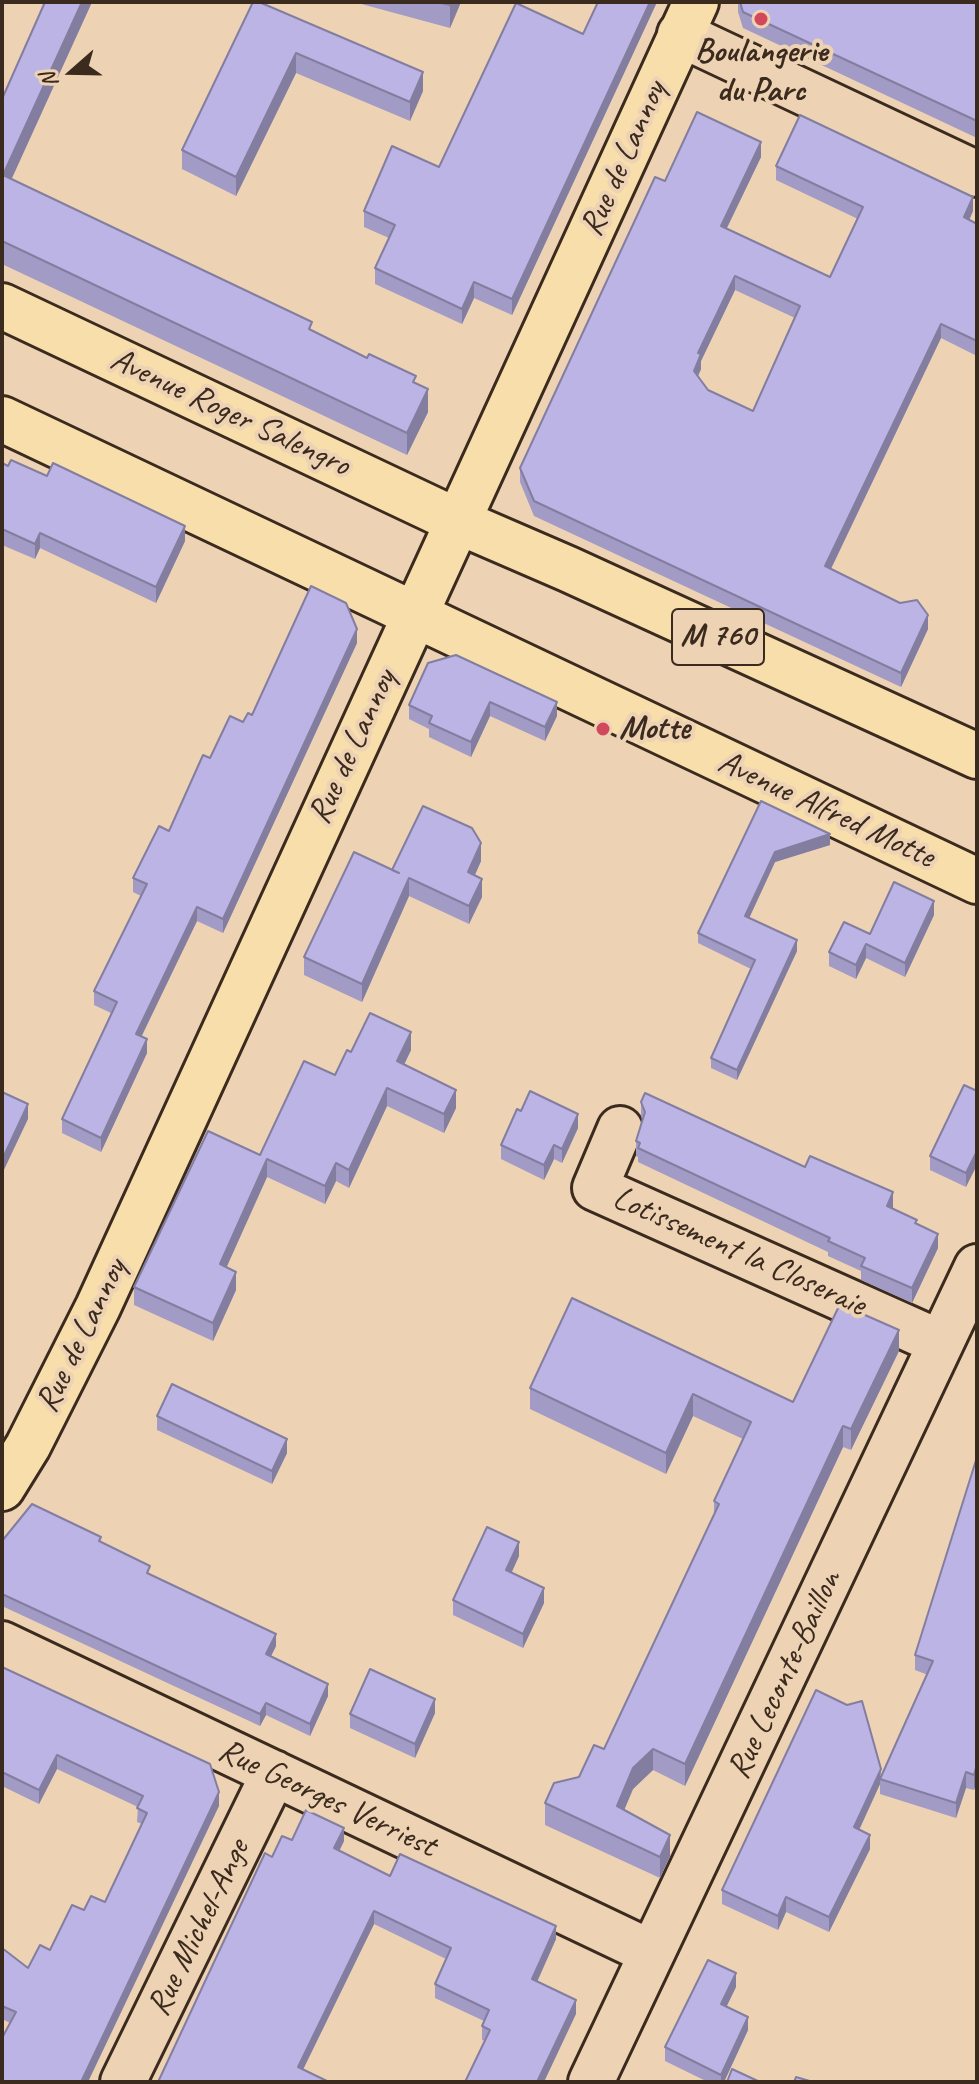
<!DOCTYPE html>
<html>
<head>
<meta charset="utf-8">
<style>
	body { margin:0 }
	#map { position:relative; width:979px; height:2084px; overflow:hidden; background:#edd2b4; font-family:Caveat,sans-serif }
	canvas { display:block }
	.frame { position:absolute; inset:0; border:4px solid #3b2a1e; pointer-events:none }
	.north { position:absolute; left:32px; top:32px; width:80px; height:80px; -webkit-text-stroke:6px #edd2b4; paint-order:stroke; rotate:250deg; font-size:22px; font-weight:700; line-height:32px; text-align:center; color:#3b2a1e }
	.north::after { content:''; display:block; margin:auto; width:28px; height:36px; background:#3b2a1e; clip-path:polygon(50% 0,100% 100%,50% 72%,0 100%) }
</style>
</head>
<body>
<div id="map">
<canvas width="979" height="2084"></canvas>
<div class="frame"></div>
<div class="north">N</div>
</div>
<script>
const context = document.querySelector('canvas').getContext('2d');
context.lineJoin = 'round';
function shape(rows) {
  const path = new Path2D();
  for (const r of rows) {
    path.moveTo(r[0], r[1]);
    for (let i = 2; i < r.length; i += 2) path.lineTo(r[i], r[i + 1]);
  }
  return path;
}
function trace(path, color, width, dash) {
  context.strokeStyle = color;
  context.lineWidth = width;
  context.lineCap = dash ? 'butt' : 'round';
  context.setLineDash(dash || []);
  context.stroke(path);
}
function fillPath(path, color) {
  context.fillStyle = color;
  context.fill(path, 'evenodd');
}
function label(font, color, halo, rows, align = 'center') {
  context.font = font + ' Caveat,sans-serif';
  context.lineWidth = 8;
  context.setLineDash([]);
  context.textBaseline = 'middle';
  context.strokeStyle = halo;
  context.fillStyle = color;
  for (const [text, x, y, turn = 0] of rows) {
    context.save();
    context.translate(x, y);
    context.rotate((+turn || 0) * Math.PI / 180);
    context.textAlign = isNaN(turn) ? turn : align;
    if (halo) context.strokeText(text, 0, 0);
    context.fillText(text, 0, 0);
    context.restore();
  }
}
const minor = shape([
	[680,34,977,174],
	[620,1129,595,1188,941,1343],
	[2,1644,652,1953],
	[123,2082,274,1773],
	[591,2082,977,1267]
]);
const major = shape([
	[2,306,457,521,568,569,977,756],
	[2,419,977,881],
	[2,1488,28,1446,98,1307,696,2]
]);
const wall = shape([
	[45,2,92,2,11,179,416,383,428,412,407,455,2,264,2,99],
	[253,2,423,91,410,121,296,73,236,196,182,169,182,150],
	[354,2,461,2,450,28],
	[598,2,657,2,512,315,474,298,462,324,375,284,375,268,389,238,364,227,364,211,439,167,583,34],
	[738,2,977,2,977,138,743,28,738,12],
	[761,157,727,228,830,277,858,219,776,180,776,166,973,211,969,220,977,224,977,356,941,338,831,569,928,629,901,687,534,516,520,482,520,468,665,181],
	[735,290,795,318,753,411,708,390,698,376,701,369,701,361],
	[2,463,185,541,156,603,40,548,35,559,2,545],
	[357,643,223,933,197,921,141,1036,147,1053,101,1152,62,1133,62,1119,111,1013,94,1005,94,991,141,896,133,892,133,878,169,831,210,758,243,722,252,715],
	[456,655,557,716,545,741,490,716,471,757,429,737,429,729,409,719,409,705],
	[761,801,830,845,775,862,749,918,797,951,737,1080,711,1068,711,1058,751,969,698,943,698,933],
	[481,861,475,875,482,897,469,924,409,896,362,1002,304,975,304,957,392,870],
	[934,915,905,977,866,958,856,979,829,966,829,952,870,934],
	[411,1050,404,1065,456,1108,444,1133,387,1106,349,1188,336,1181,325,1204,267,1177,226,1267,236,1290,213,1341,134,1305,134,1287,335,1075,351,1052],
	[977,1091,966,1187,930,1170,930,1156],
	[641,1102,805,1167,893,1207,892,1209,917,1224,938,1248,912,1303,861,1280,861,1271,828,1256,828,1252,638,1162,638,1157,636,1156,636,1141,642,1120,641,1116],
	[578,1128,562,1163,554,1159,544,1180,501,1159,501,1145],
	[572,1298,793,1402,899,1351,851,1450,843,1447,685,1786,653,1770,633,1789,624,1810,670,1856,660,1878,545,1825,545,1803,579,1777,604,1749,714,1515,714,1501,743,1439,693,1416,666,1474,530,1409,530,1388],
	[157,1416,287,1453,272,1484,157,1430],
	[977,1457,977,1780,974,1790,966,1788,956,1818,880,1794,880,1784,859,1830,870,1849,829,1932,786,1912,778,1930,722,1904,722,1890,881,1778,928,1675,915,1670,915,1655],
	[2,1541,101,1542,150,1575,276,1646,271,1656,328,1696,310,1736,266,1715,260,1726,2,1606],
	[519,1556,511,1573,544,1603,523,1648,453,1615,453,1600],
	[2,1667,219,1806,10,2023,2,2019,2,1948,28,1968,50,1950,84,1910,105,1902,142,1824,137,1822,138,1807,57,1769,39,1804,2,1786],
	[435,1713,415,1758,350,1728,350,1714],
	[292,1840,344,1841,339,1851,390,1876,556,1939,537,1982,576,2014,485,2041,482,2040,482,2026,484,2021,435,1998,435,1984,446,1959,374,1924,303,2069,158,2082,272,1857],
	[736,1987,726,2007,748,2030,724,2082,708,2082,665,2061,665,2047]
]);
const shadedWall = shape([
	[82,2,92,2,3,198,3,175],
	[451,2,461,2,450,28,450,5],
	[650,2,657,2,512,315,512,299],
	[296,53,296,73,236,196,236,177],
	[423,72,423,91,410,121,410,102],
	[761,142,761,157,721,240,721,226],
	[973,197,973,211,964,232,964,217],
	[735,276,735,290,701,361,701,369,694,385,694,371,698,353],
	[474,282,474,298,462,324,462,309],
	[941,324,941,338,825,581,825,566],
	[428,389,428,412,407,455,407,433],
	[185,526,185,541,156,603,156,587],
	[40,533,40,548,35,559,35,544],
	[928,615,928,629,901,687,901,673],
	[357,629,357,643,223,933,223,919],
	[490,702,490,716,471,757,471,742],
	[557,702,557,716,545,741,545,727],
	[830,834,830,845,775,862,745,927,745,916,775,852],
	[481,843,481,861,468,890,468,872],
	[409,878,409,896,362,1002,362,984],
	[482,879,482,897,469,924,469,906],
	[934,901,934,915,905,977,905,963],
	[197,907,197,921,136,1048,136,1034],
	[797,940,797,951,737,1080,737,1070],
	[866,944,866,958,856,979,856,965],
	[411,1032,411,1050,397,1079,397,1061],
	[147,1039,147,1053,101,1152,101,1138],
	[387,1088,387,1106,349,1188,349,1170],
	[456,1090,456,1108,444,1133,444,1114],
	[28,1104,28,1119,2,1174,2,1160],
	[578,1114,578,1128,562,1163,562,1149],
	[554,1145,554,1159,544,1180,544,1165],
	[977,1151,977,1165,966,1187,966,1173],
	[267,1159,267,1177,220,1282,220,1264],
	[336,1163,336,1181,325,1204,325,1186],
	[893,1192,893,1207,887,1220,887,1206],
	[938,1234,938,1248,912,1303,912,1288],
	[236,1272,236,1290,213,1341,213,1323],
	[899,1330,899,1351,851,1450,851,1429],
	[693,1394,693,1416,666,1474,666,1453],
	[843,1426,843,1447,685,1786,685,1764],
	[287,1439,287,1453,272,1484,272,1471],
	[519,1542,519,1556,506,1585,506,1570],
	[544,1588,544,1603,523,1648,523,1634],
	[276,1634,276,1646,266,1666,266,1654],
	[328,1684,328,1696,310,1736,310,1724],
	[435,1699,435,1713,415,1758,415,1744],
	[266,1703,266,1715,260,1726,260,1714],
	[653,1749,653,1770,633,1789,617,1827,617,1806,633,1768],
	[57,1755,57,1769,39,1804,39,1790],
	[977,1764,977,1780,974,1790,974,1775],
	[881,1769,880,1784,854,1841,854,1827],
	[966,1772,966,1788,956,1818,956,1803],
	[219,1792,219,1806,88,2082,81,2082],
	[344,1828,344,1841,334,1862,334,1848],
	[670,1835,670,1856,660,1878,660,1857],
	[870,1835,870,1849,829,1932,829,1917],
	[786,1897,786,1912,778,1930,778,1916],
	[374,1911,374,1924,298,2080,298,2067],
	[556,1926,556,1939,532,1993,532,1979],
	[736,1973,736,1987,721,2018,721,2004],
	[576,2000,576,2014,544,2082,537,2082],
	[748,2017,748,2030,724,2082,721,2082,721,2075]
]);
const building = shape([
	[45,2,82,2,3,175,312,322,309,329,367,358,369,354,416,376,413,382,428,389,407,433,2,241,2,99,45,2],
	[253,2,259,2,423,72,410,102,296,53,236,177,182,150,253,2],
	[437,2,451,2,450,5,437,2],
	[598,2,650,2,512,299,474,282,462,309,375,268,395,225,364,211,392,146,439,167,516,3,583,34,598,2],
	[740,2,977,2,977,121,743,12,740,2],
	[697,112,761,142,721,226,830,277,863,207,776,166,800,115,973,197,964,217,977,224,977,341,941,324,825,566,900,603,917,600,928,615,901,673,534,501,520,468,655,177,665,181,697,112],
	[735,276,800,306,753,411,708,390,694,371,701,354,698,353,735,276],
	[11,460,47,476,53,463,185,526,156,587,40,533,35,544,2,529,2,463,8,466,11,460],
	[311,586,346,603,357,629,223,919,197,907,136,1034,147,1039,101,1138,62,1119,117,1002,94,991,147,884,133,878,159,826,169,831,203,755,210,758,230,716,243,722,248,713,252,715,311,586],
	[456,655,557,702,545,727,490,702,471,742,429,723,432,716,409,705,428,663,456,655],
	[761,801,830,834,775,852,745,916,797,940,737,1070,711,1058,755,960,698,933,761,801],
	[423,806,472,828,481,843,468,872,482,879,469,906,409,878,362,984,304,957,354,852,399,873,392,870,423,806],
	[894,882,934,901,905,963,866,944,856,965,829,952,844,922,870,934,894,882],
	[370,1013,411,1032,397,1061,456,1090,444,1114,387,1088,349,1170,336,1163,325,1186,267,1159,220,1264,236,1272,213,1323,134,1287,208,1131,260,1155,304,1061,335,1075,347,1050,351,1052,370,1013],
	[964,1085,977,1091,977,1151,966,1173,930,1156,964,1085],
	[530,1091,578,1114,562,1149,554,1145,544,1165,501,1145,517,1109,521,1111,530,1091],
	[2,1092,28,1104,2,1160,2,1092],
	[645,1093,805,1167,810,1156,893,1192,887,1206,917,1220,915,1223,938,1234,912,1288,861,1266,865,1258,828,1241,830,1238,638,1148,640,1143,636,1141,645,1112,641,1102,645,1093],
	[572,1298,793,1402,840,1304,899,1330,851,1429,843,1426,685,1764,653,1749,633,1768,617,1806,670,1835,660,1857,545,1803,554,1783,579,1777,594,1745,604,1749,719,1504,714,1501,751,1422,693,1394,666,1453,530,1388,572,1298],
	[172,1384,287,1439,272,1471,157,1416,172,1384],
	[977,1457,977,1764,974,1775,966,1772,956,1803,880,1779,933,1661,915,1655,977,1457],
	[32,1504,101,1537,99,1541,150,1566,147,1573,276,1634,266,1654,328,1684,310,1724,266,1703,260,1714,2,1594,2,1541,32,1504],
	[487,1527,519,1542,506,1570,544,1588,523,1634,453,1600,487,1527],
	[2,1667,210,1764,219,1792,81,2082,2,2082,2,2038,16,2012,2,2006,2,1948,28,1968,40,1945,50,1950,72,1905,84,1910,91,1896,105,1902,147,1813,137,1808,143,1796,57,1755,39,1790,2,1772,2,1667],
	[370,1669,435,1699,415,1744,350,1714,370,1669],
	[816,1690,847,1705,862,1701,881,1769,854,1827,870,1835,829,1917,786,1897,778,1916,722,1890,816,1690],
	[306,1810,344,1828,334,1848,390,1876,400,1854,556,1926,532,1979,576,2000,537,2082,465,2082,490,2030,482,2026,489,2010,435,1984,451,1948,374,1911,298,2067,329,2082,158,2082,265,1853,272,1857,282,1836,292,1840,306,1810],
	[708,1960,736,1973,721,2004,748,2017,721,2075,665,2047,708,1960],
	[732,2069,760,2082,727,2082,732,2069],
	[796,2077,813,2082,794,2082,796,2077]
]);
const markers = [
	[761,19,8,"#d1495b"],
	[603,729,8,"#d1495b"]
];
const shields = [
	[718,637,92]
];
const shieldNames = [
	["M 760",718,637]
];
const poiNames = [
	["Boulangerie",761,52],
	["du Parc",761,91],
	["Motte",619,729,"left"]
];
const streetNames = [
	["Rue de Lannoy",624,159,-66],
	["Avenue Roger Salengro",230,413,25],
	["Rue de Lannoy",353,747,-65],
	["Avenue Alfred Motte",826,810,25],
	["Lotissement la Closeraie",739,1252,24],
	["Rue de Lannoy",82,1336,-64],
	["Rue Leconte-Baillon",785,1675,-65],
	["Rue Georges Verriest",327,1799,25],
	["Rue Michel-Ange",199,1928,-64]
];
trace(minor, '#3b2a1e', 50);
trace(major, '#3b2a1e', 50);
trace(minor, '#edd2b4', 44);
trace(major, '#f8deab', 44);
fillPath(wall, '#a19bc5');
fillPath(shadedWall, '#837ea0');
fillPath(building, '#bbb4e5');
trace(building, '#837ea0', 2);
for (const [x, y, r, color] of markers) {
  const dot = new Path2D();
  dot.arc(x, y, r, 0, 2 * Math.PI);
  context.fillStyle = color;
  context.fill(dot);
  trace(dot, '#edd2b4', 3);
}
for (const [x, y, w] of shields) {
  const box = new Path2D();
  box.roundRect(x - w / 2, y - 28, w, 56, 6);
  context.fillStyle = '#edd2b4';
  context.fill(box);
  trace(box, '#3b2a1e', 2);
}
label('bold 32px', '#3b2a1e', null, shieldNames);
label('bold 34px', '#3b2a1e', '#edd2b4', poiNames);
label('34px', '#3b2a1e', '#edd2b4', streetNames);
</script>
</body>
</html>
